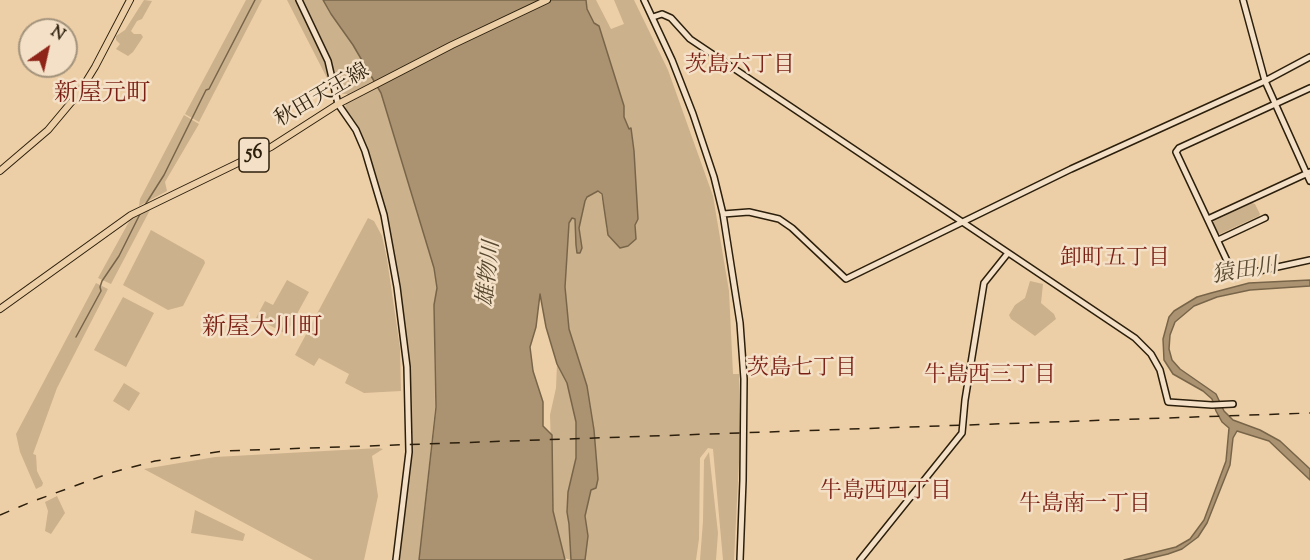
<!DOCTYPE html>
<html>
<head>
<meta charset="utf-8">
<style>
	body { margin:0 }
	#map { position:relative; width:1310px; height:560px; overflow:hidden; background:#edcfa7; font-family:"Sorts Mill Goudy",serif }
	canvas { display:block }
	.north { position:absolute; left:18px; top:18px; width:60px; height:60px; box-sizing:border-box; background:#f3e0c6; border:2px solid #a3937c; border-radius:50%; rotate:34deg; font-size:16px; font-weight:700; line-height:24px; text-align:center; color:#2c1f0c }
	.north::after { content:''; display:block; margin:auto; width:21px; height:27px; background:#8f2418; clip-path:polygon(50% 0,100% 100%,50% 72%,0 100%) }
</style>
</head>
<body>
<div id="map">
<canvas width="1310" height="560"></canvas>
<div class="north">N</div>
</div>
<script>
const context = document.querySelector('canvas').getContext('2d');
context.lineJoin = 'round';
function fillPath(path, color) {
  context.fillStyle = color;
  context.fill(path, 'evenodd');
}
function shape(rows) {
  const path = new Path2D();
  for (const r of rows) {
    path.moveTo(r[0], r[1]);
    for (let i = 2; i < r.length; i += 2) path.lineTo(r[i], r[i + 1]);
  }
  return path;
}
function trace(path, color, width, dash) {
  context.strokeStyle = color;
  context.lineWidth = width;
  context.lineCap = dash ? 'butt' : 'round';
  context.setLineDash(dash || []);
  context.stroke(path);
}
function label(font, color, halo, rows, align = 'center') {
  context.font = font + ' "Sorts Mill Goudy","Noto Serif JP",serif';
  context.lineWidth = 5;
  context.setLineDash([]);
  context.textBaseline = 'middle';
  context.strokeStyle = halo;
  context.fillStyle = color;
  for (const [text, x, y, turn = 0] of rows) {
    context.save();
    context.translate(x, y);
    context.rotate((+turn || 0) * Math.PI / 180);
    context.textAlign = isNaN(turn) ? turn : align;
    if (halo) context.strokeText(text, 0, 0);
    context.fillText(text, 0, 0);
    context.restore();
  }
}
const green = shape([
	[144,0,152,1,142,19,137,21,131,31,134,34,141,34,143,37,133,52,128,56,116,49,120,44,116,40,116,36,125,30],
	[246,0,262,0,199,122,185,114],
	[287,0,296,0,303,12,324,61,329,82],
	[300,0,323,0,331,14,353,45,381,93,434,268,437,288,434,305,435,408,419,560,398,560,410,451,410,396,390,238,382,197,361,132,345,109,346,103,351,100,347,94,341,94,339,92,336,80,319,35],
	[586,0,596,0,611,29,624,24,614,0,634,0,668,70,713,196,729,291,733,374,739,374,740,442,734,560,723,560,713,449,708,448,700,458,699,539,696,560,585,560,588,536,585,516,591,490,596,488,598,479,594,430,587,386,569,329,565,287,569,223,572,218,575,219,577,252,582,248,579,228,585,201,587,197,600,191,607,221,606,229,625,247,636,239,634,151,631,129,629,129,624,117,624,106,599,27,594,23,587,9],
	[184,115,199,124,165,182,167,191,139,206,140,199],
	[1252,203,1255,204,1260,214,1259,216,1220,234,1217,233,1213,223,1214,221],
	[147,210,150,210,111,284,98,278,131,218],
	[368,218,374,221,382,236,387,259,400,348,401,391,364,393,345,383,349,374,319,358,314,366,295,355],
	[151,230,204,260,205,263,183,306,168,310,123,285],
	[287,280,309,292,286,334,256,318,265,301,273,305],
	[1030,281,1043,284,1041,303,1054,314,1056,319,1035,336,1011,319,1009,315,1015,305,1025,298],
	[96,283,108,289,57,388,33,454,36,455,37,471,43,483,42,486,36,489,20,452,16,434],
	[123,297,154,313,126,367,94,350],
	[557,364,567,383,576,422,576,458,568,492,567,512,569,524,571,560,564,558,553,511,550,415,556,388],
	[124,383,140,393,129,411,113,401],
	[379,448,383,449,372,456,378,496,364,560,313,560,144,469,215,457],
	[709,452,718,533,716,560,700,560,703,521,704,460],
	[57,496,65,513,51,534,45,531,48,511,45,502],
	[195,510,245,534,243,541,191,533]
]);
const water = shape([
	[323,0,586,0,587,9,594,23,599,26,624,106,624,117,629,129,631,128,634,151,638,219,635,225,636,239,628,246,620,248,608,235,602,194,598,191,587,197,585,201,579,228,582,248,580,253,577,253,576,245,575,219,572,218,569,223,565,287,569,329,587,386,594,430,598,479,596,488,591,490,585,516,588,536,585,560,571,560,569,524,567,512,568,492,576,458,576,422,567,383,557,364,546,327,540,294,536,327,530,347,533,371,543,402,543,426,552,435,553,511,565,560,419,560,436,407,434,305,437,288,434,268,381,93,353,45,331,14,323,0],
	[1310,280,1310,286,1250,290,1217,297,1194,306,1175,322,1170,335,1169,349,1172,360,1180,369,1216,394,1224,411,1233,420,1260,430,1280,441,1310,469,1310,480,1269,441,1237,431,1233,438,1230,465,1207,523,1198,537,1182,549,1168,554,1143,560,1124,560,1176,547,1190,539,1204,520,1226,461,1229,428,1222,422,1216,411,1212,399,1203,391,1173,374,1164,360,1163,339,1169,317,1174,311,1197,297,1211,293,1249,283,1310,280]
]);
const stream = shape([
	[145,205,164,175,206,90,209,89,255,0],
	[76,337,101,291,100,287,102,281,119,256,140,214]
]);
const secondary = shape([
	[299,0,328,61,338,104,356,130,365,151,384,215,397,287,407,367,409,452,396,560],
	[644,0,672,60,693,114,714,177,723,214,740,323,744,379,743,480,740,560],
	[1243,0,1265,81,1310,181],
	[653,17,662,14,671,18,690,39,1135,338,1151,354,1160,370,1168,402,1212,405,1233,404],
	[1310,88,1179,148,1176,152,1229,265,1233,268,1250,273,1310,260],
	[723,214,749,212,779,219,792,228,846,279,1071,169,1265,81,1310,57],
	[1208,219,1310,172],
	[1218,240,1265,218],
	[860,560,962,433,965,400,984,283,1008,253]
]);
const primary = shape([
	[0,171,48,130,79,93,95,67,130,0],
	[0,309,131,215,271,147,338,104,452,45,547,0]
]);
const rail = shape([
	[0,515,31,502,110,473,155,461,224,451,1310,413]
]);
const shields = [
	[254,155,30]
];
const shieldNames = [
	["56",254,155]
];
const streetNames = [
	["秋田天王線",323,97,-30]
];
const neighbourhoodNames = [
	["茨島六丁目",740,67],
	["卸町五丁目",1115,260],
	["茨島七丁目",802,370],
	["牛島西三丁目",990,377],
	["牛島西四丁目",886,493],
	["牛島南一丁目",1085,506]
];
const waterNames = [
	["猿田川",1245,273,-9],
	["雄物川",491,274,-84]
];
const quarterNames = [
	["新屋元町",102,96],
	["新屋大川町",262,330]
];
fillPath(green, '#ccb18d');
fillPath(water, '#ab9372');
trace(water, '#786549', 1.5);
trace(stream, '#786549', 1.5);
trace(secondary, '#2c1f0c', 8);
trace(primary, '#2c1f0c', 8);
trace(secondary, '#f3e0c6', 5);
trace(primary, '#edcfa7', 6);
trace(rail, '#2c1f0c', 1.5, [10, 10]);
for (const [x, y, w] of shields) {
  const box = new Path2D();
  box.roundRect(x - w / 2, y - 17, w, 34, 4.5);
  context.fillStyle = '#f3e0c6';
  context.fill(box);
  trace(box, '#2c1f0c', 1.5);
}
label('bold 20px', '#2c1f0c', null, shieldNames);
label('21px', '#2c1f0c', '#f3e0c6', streetNames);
label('22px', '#7a1f14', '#f3e0c6', neighbourhoodNames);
label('italic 22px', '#584830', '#f3e0c6', waterNames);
label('24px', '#7a1f14', '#f3e0c6', quarterNames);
</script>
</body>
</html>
